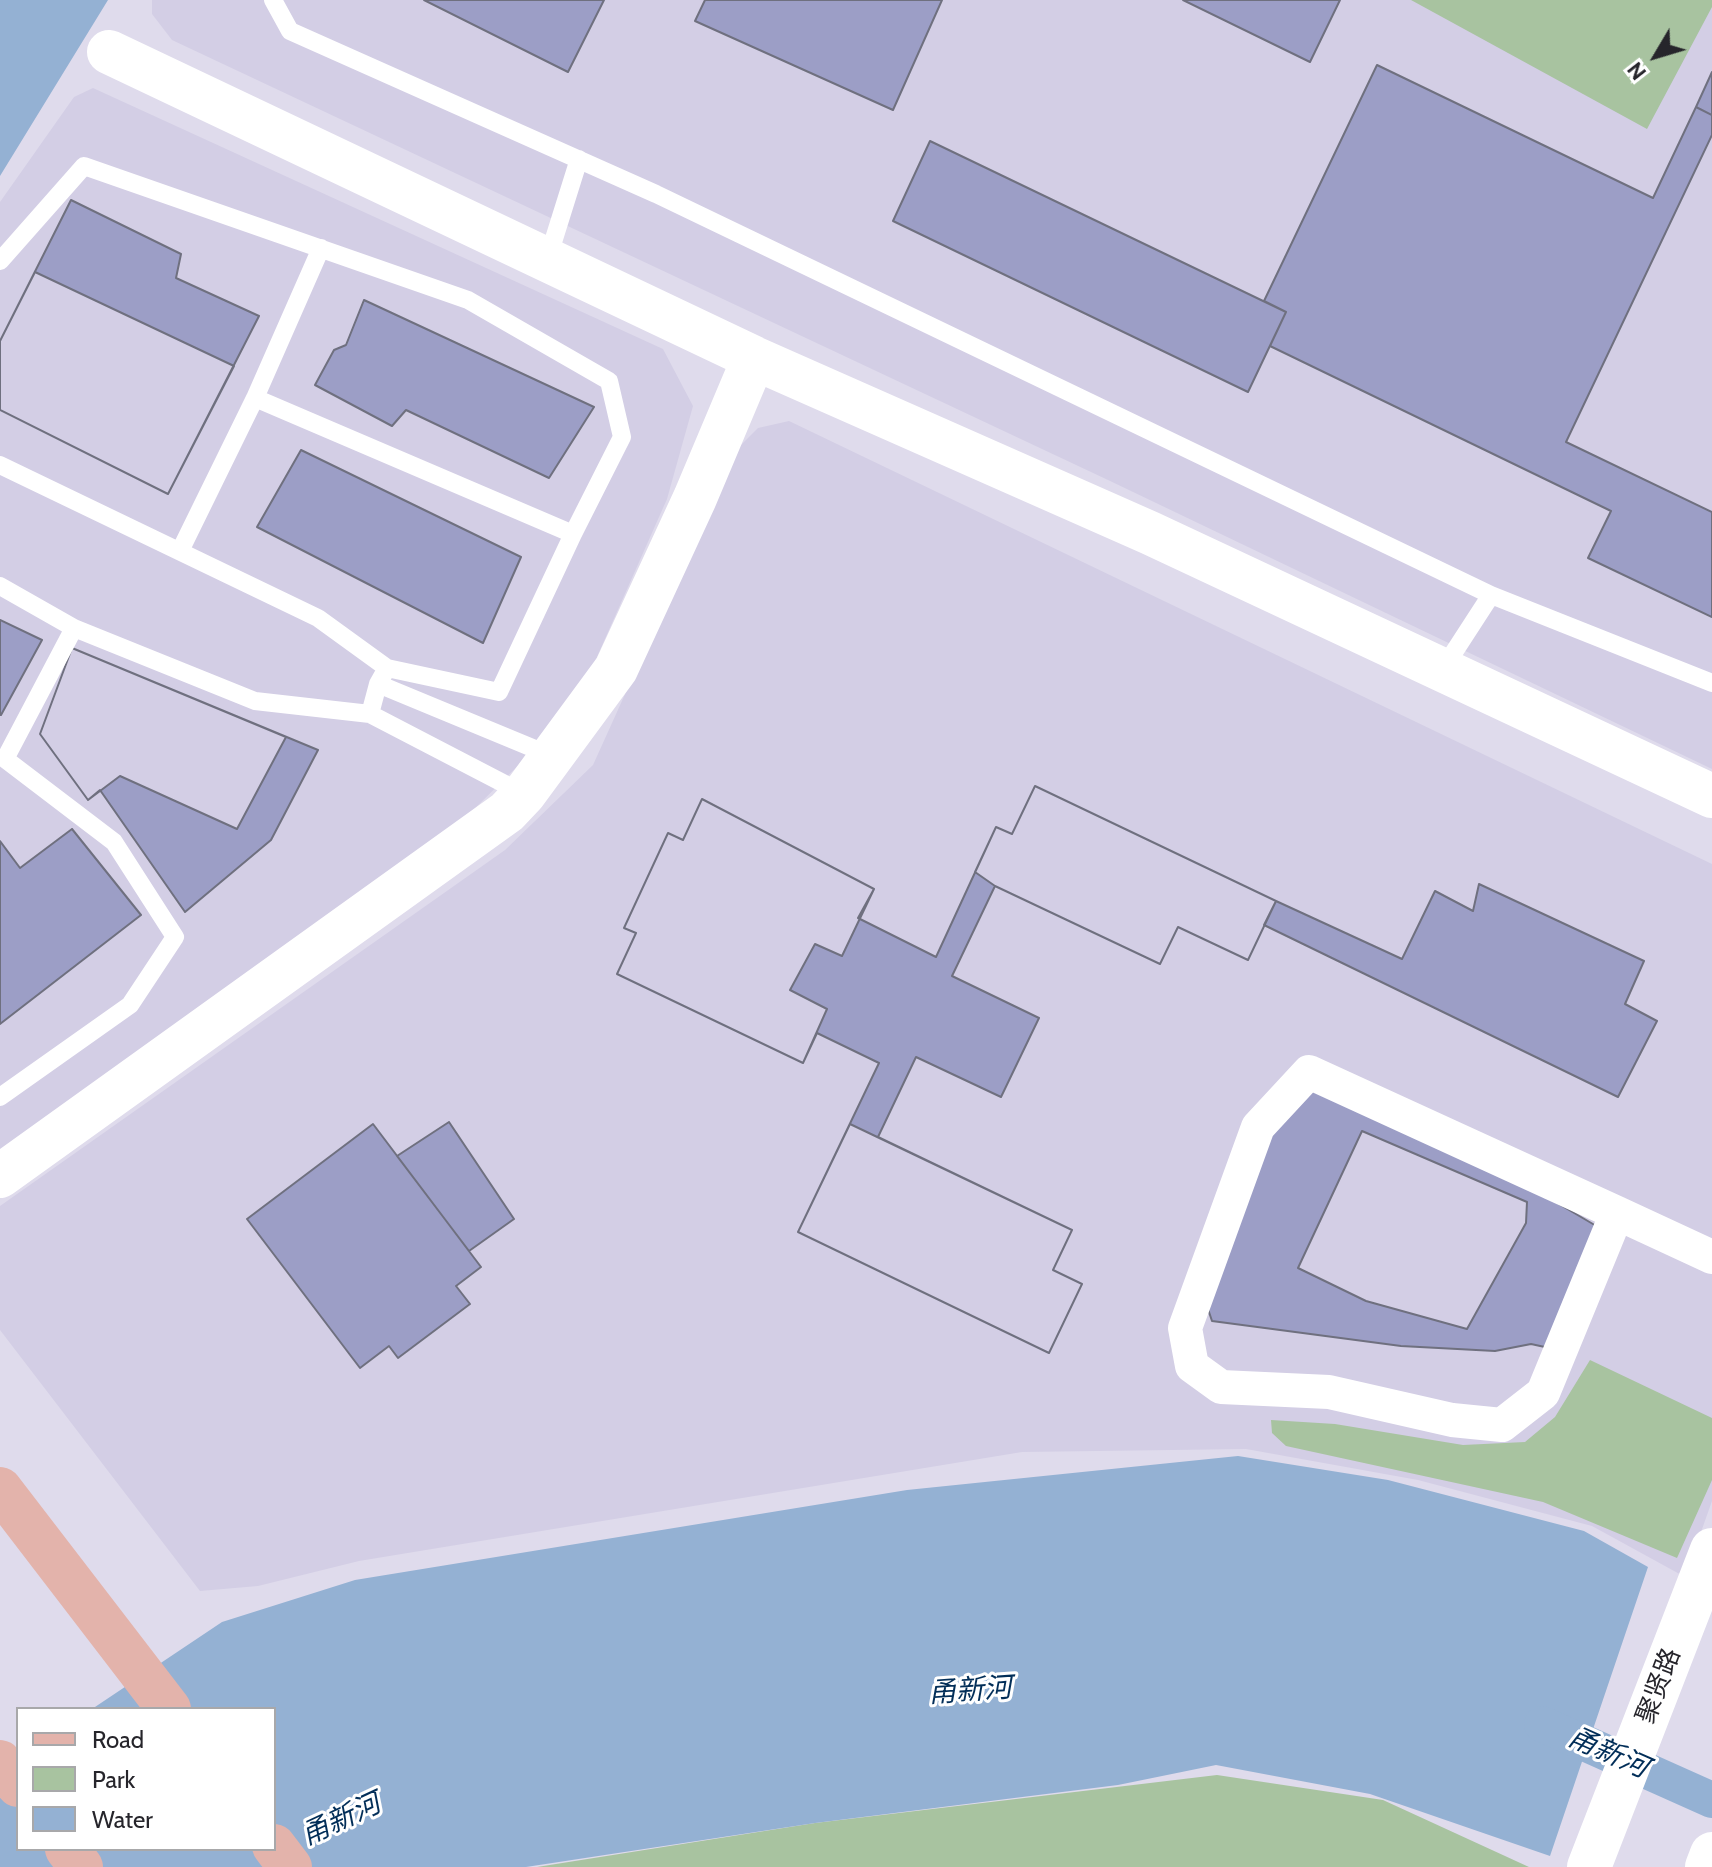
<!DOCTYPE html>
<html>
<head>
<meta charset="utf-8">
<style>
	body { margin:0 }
	#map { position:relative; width:1712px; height:1867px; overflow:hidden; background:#dfdbec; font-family:Cabin,sans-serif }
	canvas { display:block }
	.legend { position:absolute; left:16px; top:1707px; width:260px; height:144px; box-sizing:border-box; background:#fff; border:2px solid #a8a8aa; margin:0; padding:10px 14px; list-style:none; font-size:24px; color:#26252b }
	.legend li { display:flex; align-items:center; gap:16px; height:40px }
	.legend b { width:40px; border:2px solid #a8a8aa }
	.north { position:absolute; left:1616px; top:16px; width:80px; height:80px; -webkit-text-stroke:6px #fff; paint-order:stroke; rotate:232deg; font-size:22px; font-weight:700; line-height:32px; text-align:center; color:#26252b }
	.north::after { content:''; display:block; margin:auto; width:28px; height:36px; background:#26252b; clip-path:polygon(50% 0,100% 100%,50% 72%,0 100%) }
</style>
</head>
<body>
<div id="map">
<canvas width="1712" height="1867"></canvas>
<ul class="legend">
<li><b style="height:10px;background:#e3b3ab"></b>Road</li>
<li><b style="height:22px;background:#a8c3a0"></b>Park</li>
<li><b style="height:22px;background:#94b1d3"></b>Water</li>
</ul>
<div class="north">N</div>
</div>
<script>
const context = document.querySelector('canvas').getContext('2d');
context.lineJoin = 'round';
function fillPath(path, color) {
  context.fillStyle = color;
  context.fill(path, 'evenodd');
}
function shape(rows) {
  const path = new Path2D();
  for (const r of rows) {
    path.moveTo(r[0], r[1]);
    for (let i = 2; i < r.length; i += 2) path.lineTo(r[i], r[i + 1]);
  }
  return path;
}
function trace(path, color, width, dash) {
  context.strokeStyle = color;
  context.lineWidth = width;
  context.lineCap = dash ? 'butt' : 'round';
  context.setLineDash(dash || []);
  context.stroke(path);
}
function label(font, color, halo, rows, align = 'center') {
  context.font = font + ' Cabin,"Noto Sans SC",sans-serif';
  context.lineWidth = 6;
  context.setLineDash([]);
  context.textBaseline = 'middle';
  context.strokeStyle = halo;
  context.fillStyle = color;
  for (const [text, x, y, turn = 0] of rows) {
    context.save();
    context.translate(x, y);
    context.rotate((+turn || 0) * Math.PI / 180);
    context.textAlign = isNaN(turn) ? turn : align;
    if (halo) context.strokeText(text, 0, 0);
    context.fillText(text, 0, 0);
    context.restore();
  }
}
const built = shape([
	[152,0,1712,0,1712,769,1108,480,172,40,152,14],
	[93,88,663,349,693,406,667,499,573,711,437,846,0,1155,0,202,74,97],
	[789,421,1712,864,1712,1501,1685,1577,1592,1526,1418,1480,1246,1449,1022,1452,359,1561,258,1586,200,1591,0,1330,0,1206,505,850,593,765,735,451,758,428]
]);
const green = shape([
	[1411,0,1712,0,1712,7,1647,129],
	[1590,1360,1712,1418,1712,1480,1677,1558,1543,1502,1286,1446,1272,1433,1271,1420,1335,1424,1463,1445,1525,1442,1555,1417],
	[1217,1775,1383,1800,1529,1867,537,1867,815,1823]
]);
const water = shape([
	[0,0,108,0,0,176],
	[1238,1456,1388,1480,1584,1531,1648,1567,1550,1856,1370,1794,1216,1765,1118,1785,815,1823,526,1867,0,1867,0,1771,18,1759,18,1849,274,1849,274,1709,92,1709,222,1622,355,1580,907,1490]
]);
const canal = shape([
	[1542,1724,1712,1800]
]);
const building = shape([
	[424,0,604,0,568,72,424,0],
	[705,0,942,0,893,110,695,21,705,0],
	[1183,0,1340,0,1310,62,1183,0],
	[1377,65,1653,198,1696,107,1712,115,1712,135,1566,442,1712,512,1712,617,1588,558,1611,511,1270,346,1286,312,1264,301,1377,65],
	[1712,72,1712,115,1696,107,1712,72],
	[930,141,1286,312,1248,392,893,221,930,141],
	[71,200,181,254,176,278,259,316,168,494,0,410,0,341,71,200],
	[35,272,234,366,168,494,0,410,0,341,35,272],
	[364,300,594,407,549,478,406,410,392,426,315,385,334,350,346,345,364,300],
	[301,450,521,557,483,643,257,527,301,450],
	[0,620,42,640,1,715,0,715,0,620],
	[72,648,318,750,271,840,185,912,100,790,88,800,40,734,72,648],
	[72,648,286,737,237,829,120,776,88,800,40,734,72,648],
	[1035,786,1276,901,1248,960,1178,927,1160,964,995,886,952,976,1039,1018,1001,1097,916,1057,878,1137,1072,1230,1053,1270,1082,1284,1049,1353,798,1232,879,1063,817,1033,803,1063,617,974,636,933,624,928,668,833,683,840,702,799,874,889,858,918,936,957,996,827,1012,834,1035,786],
	[1035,786,1276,901,1248,960,1178,927,1160,964,995,886,975,872,996,827,1012,834,1035,786],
	[702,799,874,889,842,956,815,944,790,990,827,1009,803,1063,617,974,636,933,624,928,668,833,683,840,702,799],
	[72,829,141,915,0,1024,0,841,20,868,72,829],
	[1479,884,1644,961,1625,1004,1657,1021,1618,1097,1264,925,1276,901,1402,959,1435,891,1473,911,1479,884],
	[1304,1087,1513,1177,1598,1227,1554,1349,1531,1344,1495,1351,1401,1346,1212,1321,1206,1303,1258,1154,1304,1087],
	[449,1122,514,1219,469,1251,397,1156,449,1122],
	[373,1124,481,1267,456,1286,470,1304,398,1358,389,1346,360,1368,247,1219,373,1124],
	[850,1124,1072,1230,1053,1270,1082,1284,1049,1353,798,1232,850,1124],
	[1362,1131,1527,1202,1526,1223,1467,1329,1366,1301,1298,1268,1362,1131]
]);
const lane = shape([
	[273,0,290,31,656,194,1491,595],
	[548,258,579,159],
	[0,261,84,166,468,300,609,381,622,437,573,534,255,398,180,551],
	[255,398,321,248],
	[0,465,318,618,387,668,378,684,370,714,255,701,74,628,0,586],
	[387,668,499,692,573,534],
	[1443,669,1491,595,1712,683],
	[378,684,552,756],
	[370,714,524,794],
	[0,1097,130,1005,175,937,114,842,5,759,74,628]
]);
const street = shape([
	[1617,1213,1543,1393,1502,1425,1452,1420,1329,1392,1221,1387,1192,1366,1185,1328,1258,1127,1309,1072,1617,1213,1712,1257]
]);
const secondary = shape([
	[109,52,754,358,1150,533,1712,796],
	[0,1176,507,812,524,794,616,669,695,498,754,358],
	[1589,1867,1712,1550],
	[1707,1867,1712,1854]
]);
const primary = shape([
	[0,1489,169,1709],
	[0,1762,18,1785],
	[274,1846,290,1867],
	[67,1849,81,1867]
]);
const streetNames = [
	["聚贤路",1659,1686,-69]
];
const waterNames = [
	["甬新河",970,1691,-4],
	["甬新河",1608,1753,24],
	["甬新河",341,1820,-25]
];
fillPath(built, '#d3cee5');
fillPath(green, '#a8c3a0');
fillPath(water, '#94b1d3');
trace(canal, '#94b1d3', 36);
fillPath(building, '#9c9ec6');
trace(building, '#6f707f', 2);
trace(lane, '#fff', 18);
trace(street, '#fff', 34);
trace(secondary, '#fff', 44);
trace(primary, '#e3b3ab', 44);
label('26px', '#26252b', '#fff', streetNames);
label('italic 28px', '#022e58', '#fff', waterNames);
</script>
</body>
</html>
